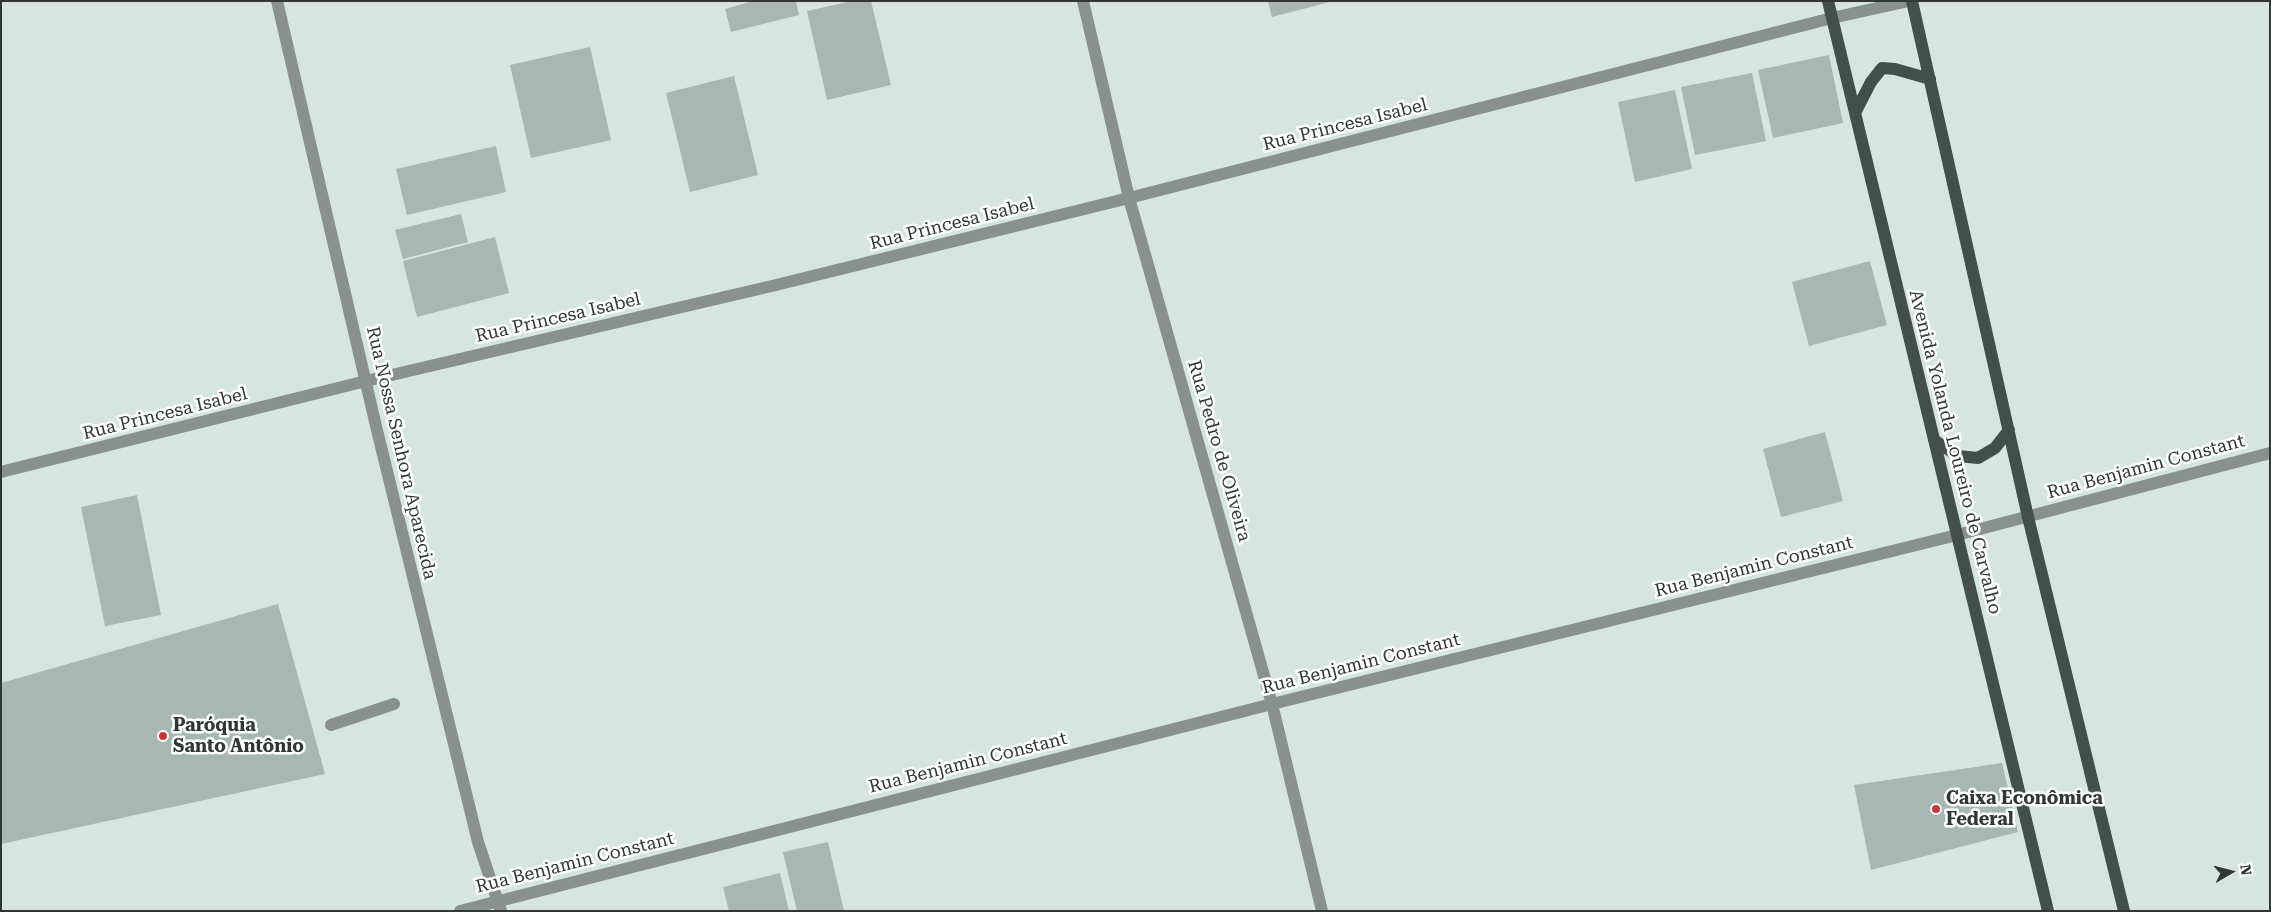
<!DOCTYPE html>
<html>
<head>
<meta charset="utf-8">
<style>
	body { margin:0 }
	#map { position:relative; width:2271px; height:912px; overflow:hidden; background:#d5e6e0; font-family:"Roboto Serif",serif }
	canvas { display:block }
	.frame { position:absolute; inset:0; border:2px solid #303734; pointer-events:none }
	.north { position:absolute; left:2206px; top:847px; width:50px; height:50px; -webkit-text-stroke:4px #fff; paint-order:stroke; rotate:82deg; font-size:14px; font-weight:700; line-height:20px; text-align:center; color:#303734 }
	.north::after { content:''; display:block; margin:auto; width:18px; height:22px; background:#303734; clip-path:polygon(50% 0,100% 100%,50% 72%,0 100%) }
</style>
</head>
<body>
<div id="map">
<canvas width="2271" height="912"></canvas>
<div class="frame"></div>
<div class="north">N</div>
</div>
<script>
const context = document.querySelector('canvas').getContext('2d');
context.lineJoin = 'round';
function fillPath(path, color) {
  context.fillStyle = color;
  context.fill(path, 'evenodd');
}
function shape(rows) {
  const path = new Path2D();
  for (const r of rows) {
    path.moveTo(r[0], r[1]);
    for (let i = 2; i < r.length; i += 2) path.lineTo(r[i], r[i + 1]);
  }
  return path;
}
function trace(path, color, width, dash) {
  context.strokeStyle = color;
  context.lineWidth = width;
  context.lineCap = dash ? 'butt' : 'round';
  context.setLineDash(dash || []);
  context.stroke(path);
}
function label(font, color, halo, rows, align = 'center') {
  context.font = font + ' "Roboto Serif",serif';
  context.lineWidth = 5;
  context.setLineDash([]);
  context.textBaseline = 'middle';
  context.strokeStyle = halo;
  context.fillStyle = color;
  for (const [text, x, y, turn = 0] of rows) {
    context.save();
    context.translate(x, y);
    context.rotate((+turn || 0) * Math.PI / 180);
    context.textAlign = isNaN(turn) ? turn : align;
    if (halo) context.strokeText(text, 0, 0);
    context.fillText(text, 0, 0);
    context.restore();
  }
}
const building = shape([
	[753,1,796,1,799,15,731,32,725,9],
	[852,1,871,1,891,85,827,100,807,11],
	[1268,1,1330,1,1330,2,1272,17],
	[590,47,611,140,531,158,510,65],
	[1829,55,1843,123,1773,138,1758,70],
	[1752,73,1766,141,1695,155,1681,87],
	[734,76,758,175,690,192,666,93],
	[1675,90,1692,169,1635,182,1618,102],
	[496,146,506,192,407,215,396,169],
	[461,214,468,242,403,259,395,230],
	[495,237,509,293,417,317,403,261],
	[1870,261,1887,325,1809,346,1792,282],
	[1825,432,1843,501,1781,517,1763,449],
	[137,495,161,615,105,626,81,507],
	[278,604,325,774,1,844,1,683],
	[2002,763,2018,832,1871,870,1854,785],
	[828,842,844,911,797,911,783,852],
	[780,873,789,911,729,911,723,887]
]);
const minor = shape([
	[277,1,376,426,478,842,501,911],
	[1083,1,1129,198,1272,704,1322,911],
	[1,472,366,381,776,285,1129,198,1832,18,1909,1],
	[331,725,394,704],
	[460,911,1272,704,1957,535,2270,453]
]);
const major = shape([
	[1828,1,2048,911],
	[1912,1,2028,517,2124,911],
	[1855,113,1871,82,1882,68,1895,69,1930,79],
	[1934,440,1958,456,1978,458,1995,448,2009,430]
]);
const markers = [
	[163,736,5,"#c5353d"],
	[1936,809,5,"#c5353d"]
];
const streetNames = [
	["Rua Princesa Isabel",1345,125,-14],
	["Rua Princesa Isabel",952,224,-14],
	["Rua Princesa Isabel",558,318,-13],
	["Rua Princesa Isabel",165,414,-14],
	["Rua Pedro de Oliveira",1219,451,74],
	["Avenida Yolanda Loureiro de Carvalho",1955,452,76],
	["Rua Nossa Senhora Aparecida",401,453,77],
	["Rua Benjamin Constant",2146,467,-15],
	["Rua Benjamin Constant",1754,567,-14],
	["Rua Benjamin Constant",1361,664,-14],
	["Rua Benjamin Constant",968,763,-14],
	["Rua Benjamin Constant",575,863,-14]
];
const poiNames = [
	["Paróquia",173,726],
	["Santo Antônio",173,747],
	["Caixa Econômica",1946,799],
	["Federal",1946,820]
];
fillPath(building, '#a7b7b1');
trace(minor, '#89908e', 12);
trace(major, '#434f4b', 12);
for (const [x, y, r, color] of markers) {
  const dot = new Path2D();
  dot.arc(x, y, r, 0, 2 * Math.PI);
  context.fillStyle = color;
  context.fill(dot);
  trace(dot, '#fff', 2);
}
label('18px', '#303734', '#fff', streetNames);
label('bold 18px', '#303734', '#fff', poiNames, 'left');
</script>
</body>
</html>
